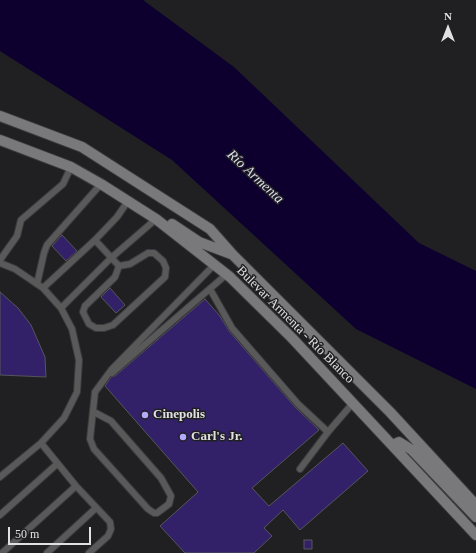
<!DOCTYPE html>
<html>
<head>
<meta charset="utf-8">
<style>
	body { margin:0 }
	#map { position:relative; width:476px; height:553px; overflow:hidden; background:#202023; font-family:"Times New Roman",serif }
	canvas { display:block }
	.north { position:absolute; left:428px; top:8px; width:40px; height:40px; -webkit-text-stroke:3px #202023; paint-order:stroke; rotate:0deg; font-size:11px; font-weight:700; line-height:16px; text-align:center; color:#e1e1e3 }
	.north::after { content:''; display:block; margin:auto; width:14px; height:18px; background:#e1e1e3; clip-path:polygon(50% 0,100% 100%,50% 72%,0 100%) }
	.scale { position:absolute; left:8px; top:527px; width:83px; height:18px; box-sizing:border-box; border:2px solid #e1e1e3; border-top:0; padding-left:5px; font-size:12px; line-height:14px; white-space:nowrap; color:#e1e1e3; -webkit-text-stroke:3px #202023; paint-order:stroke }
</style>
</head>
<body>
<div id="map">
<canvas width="476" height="553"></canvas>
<div class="north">N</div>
<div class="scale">50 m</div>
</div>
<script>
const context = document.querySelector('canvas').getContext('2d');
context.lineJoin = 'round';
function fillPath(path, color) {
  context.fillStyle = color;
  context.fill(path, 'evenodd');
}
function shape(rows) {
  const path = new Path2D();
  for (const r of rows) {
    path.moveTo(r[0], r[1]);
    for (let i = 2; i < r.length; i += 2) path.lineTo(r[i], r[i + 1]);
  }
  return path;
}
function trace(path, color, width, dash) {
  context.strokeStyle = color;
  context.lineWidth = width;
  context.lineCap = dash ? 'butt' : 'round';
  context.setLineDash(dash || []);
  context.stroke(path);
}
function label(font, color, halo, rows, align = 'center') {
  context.font = font + ' "Times New Roman",serif';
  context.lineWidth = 3;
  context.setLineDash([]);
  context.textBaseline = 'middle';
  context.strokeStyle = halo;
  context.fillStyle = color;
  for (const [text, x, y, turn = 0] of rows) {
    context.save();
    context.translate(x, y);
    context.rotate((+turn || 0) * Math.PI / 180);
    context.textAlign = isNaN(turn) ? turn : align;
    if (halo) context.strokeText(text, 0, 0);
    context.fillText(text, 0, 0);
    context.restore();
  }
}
const water = shape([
	[0,0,143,0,234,67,419,243,476,271,476,389,356,329,172,160,0,51]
]);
const building = shape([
	[62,235,77,251,66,261,52,246,62,235],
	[110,288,125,305,116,313,101,297,110,288],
	[0,292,18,308,31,325,45,357,46,377,0,375,0,292],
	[205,299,220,316,229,331,295,407,319,430,252,488,269,506,343,443,368,471,300,530,283,510,264,528,272,536,254,553,185,553,160,526,198,492,105,386,111,377,115,376,205,299],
	[304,540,312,540,312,549,304,549,304,540]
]);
const service = shape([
	[95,240,119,266],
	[148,253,154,253,163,261,166,268,165,277,113,325,104,328,96,328,89,324,83,312,85,306,115,277,119,266,130,264,148,253],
	[0,260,17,236,21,220,63,184,71,167],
	[0,263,15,269,43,288,61,308,72,329,79,360,77,392,64,418,41,443,0,477],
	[37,284,44,253,47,245,101,184],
	[43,288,95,240,117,217,128,201],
	[210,289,232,328,298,404,328,432,353,403],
	[61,308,111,258,156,219],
	[112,373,227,274],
	[94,412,111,421,161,478,171,496,169,504,157,513,154,513,148,509,94,449,90,439,95,392,112,369,214,265],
	[41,443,76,486,110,522,111,529,108,536,89,553],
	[300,469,328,432],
	[0,515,57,464],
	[2,553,76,486],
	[47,553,96,508]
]);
const secondary = shape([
	[0,116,82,147,210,229,233,255,390,412,476,505],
	[0,140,71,167,101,184,156,219,230,277,292,338,476,535],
	[172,224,199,242,231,254],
	[393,445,399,442,412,450,476,517]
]);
const markers = [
	[145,415,4,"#b4acf9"],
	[183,437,4,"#b4acf9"]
];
const streetNames = [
	["Bulevar Armenta - Río Blanco",295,325,45]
];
const poiNames = [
	["Cinepolis",153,415],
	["Carl's Jr.",191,437]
];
const waterNames = [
	["Río Armenta",255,177,43]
];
fillPath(water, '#0d002f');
fillPath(building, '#322169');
trace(building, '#56565a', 1);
trace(service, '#3b3b3e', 8);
trace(secondary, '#3b3b3e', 12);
trace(service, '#59595a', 6);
trace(secondary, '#79797c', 10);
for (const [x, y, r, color] of markers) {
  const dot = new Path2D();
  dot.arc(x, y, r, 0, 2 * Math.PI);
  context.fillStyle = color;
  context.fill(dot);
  trace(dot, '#202023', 1.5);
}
label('13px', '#e1e1e3', '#202023', streetNames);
label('bold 13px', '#e1e1e3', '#202023', poiNames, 'left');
label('italic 14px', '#dfdef4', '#202023', waterNames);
</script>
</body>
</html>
